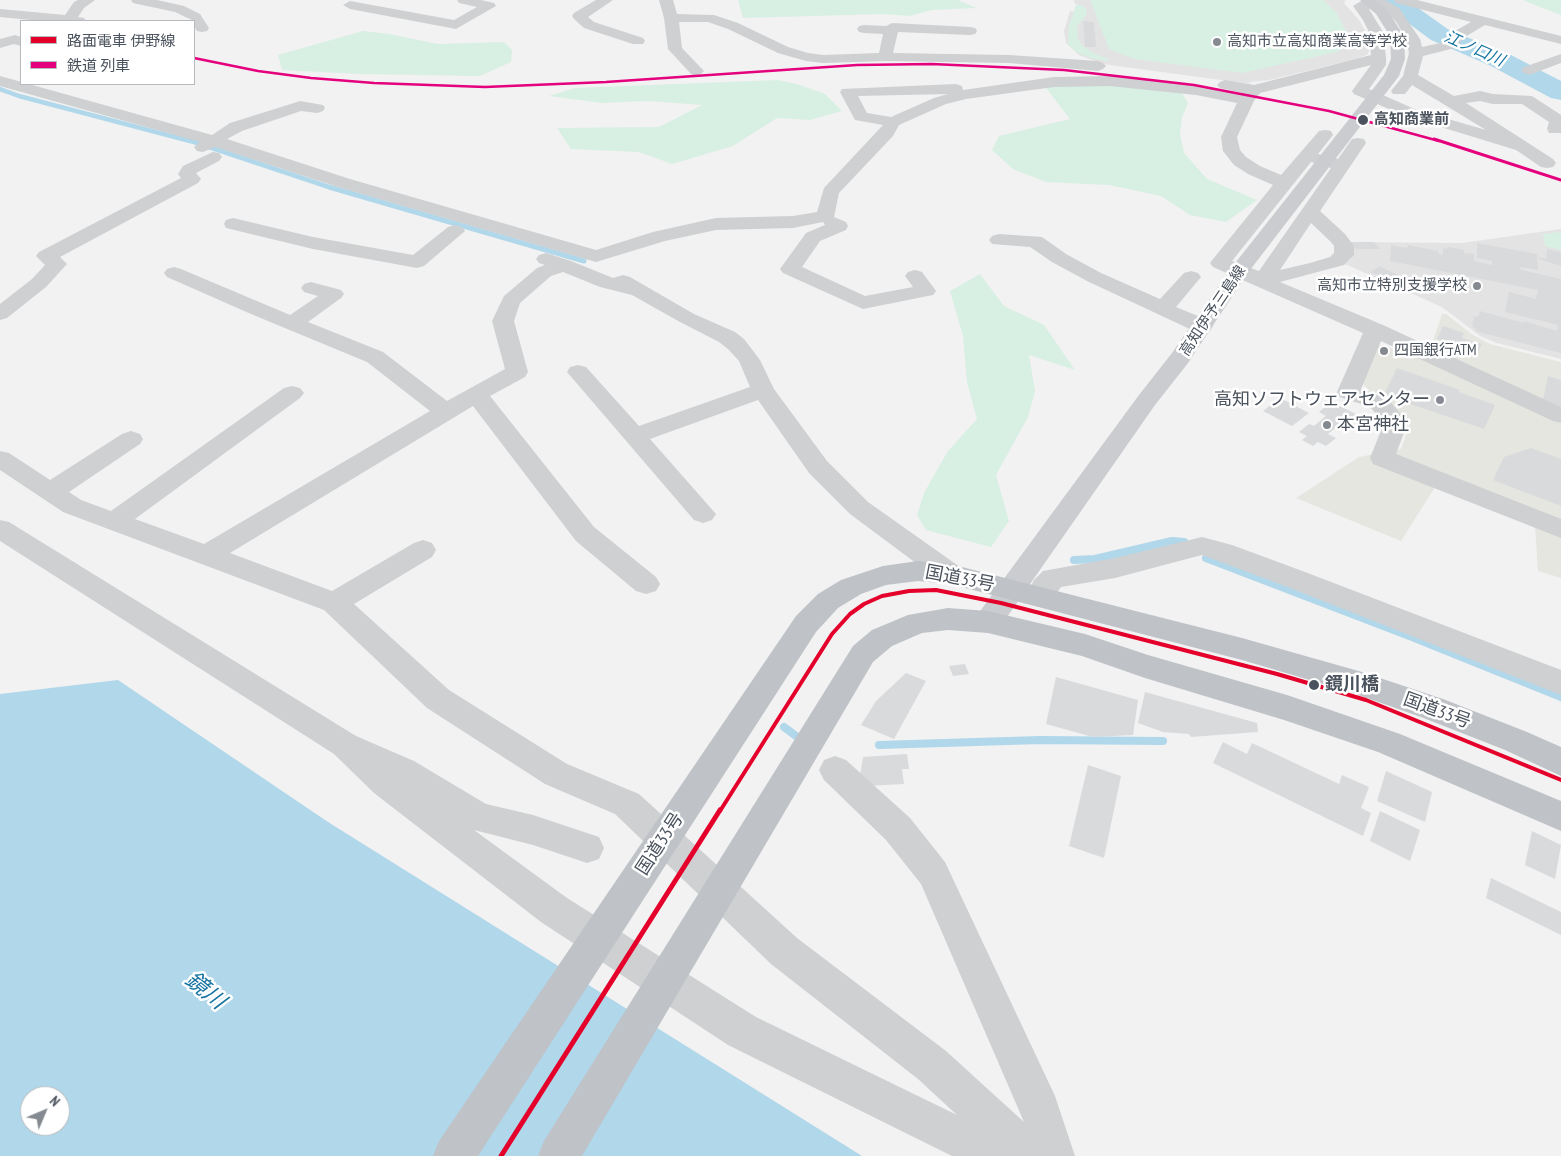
<!DOCTYPE html>
<html>
<head>
<meta charset="utf-8">
<style>
	body { margin:0 }
	#map { position:relative; width:1561px; height:1156px; overflow:hidden; background:#f2f2f2; font-family:"PT Sans Narrow","Noto Sans JP",sans-serif }
	canvas { display:block }
	.legend { position:absolute; left:20px; top:20px; width:175px; height:65px; box-sizing:border-box; background:#fff; border:1px solid #b7babe; margin:0; padding:6px 9px; list-style:none; font-size:15px; color:#4a525d }
	.legend li { display:flex; align-items:center; gap:10px; height:25px }
	.legend b { width:25px; border:1px solid #b7babe }
	.north { position:absolute; left:20px; top:1086px; width:50px; height:50px; box-sizing:border-box; background:#fff; border:1px solid #b7babe; border-radius:50%; rotate:45deg; font-size:14px; font-weight:700; line-height:20px; text-align:center; color:#4a525d }
	.north::after { content:''; display:block; margin:auto; width:18px; height:22px; background:#858a91; clip-path:polygon(50% 0,100% 100%,50% 72%,0 100%) }
</style>
</head>
<body>
<div id="map">
<canvas width="1561" height="1156"></canvas>
<ul class="legend">
<li><b style="height:6px;background:#e4002b"></b>路面電車 伊野線</li>
<li><b style="height:6px;background:#e5007d"></b>鉄道 列車</li>
</ul>
<div class="north">N</div>
</div>
<script>
const context = document.querySelector('canvas').getContext('2d');
context.lineJoin = 'round';
function fillPath(path, color) {
  context.fillStyle = color;
  context.fill(path, 'evenodd');
}
function shape(rows) {
  const path = new Path2D();
  for (const r of rows) {
    path.moveTo(r[0], r[1]);
    for (let i = 2; i < r.length; i += 2) path.lineTo(r[i], r[i + 1]);
  }
  return path;
}
function trace(path, color, width, dash) {
  context.strokeStyle = color;
  context.lineWidth = width;
  context.lineCap = dash ? 'butt' : 'round';
  context.setLineDash(dash || []);
  context.stroke(path);
}
function label(font, color, halo, rows, align = 'center') {
  context.font = font + ' "PT Sans Narrow","Noto Sans JP",sans-serif';
  context.lineWidth = 5;
  context.setLineDash([]);
  context.textBaseline = 'middle';
  context.strokeStyle = halo;
  context.fillStyle = color;
  for (const [text, x, y, turn = 0] of rows) {
    context.save();
    context.translate(x, y);
    context.rotate((+turn || 0) * Math.PI / 180);
    context.textAlign = isNaN(turn) ? turn : align;
    if (halo) context.strokeText(text, 0, 0);
    context.fillText(text, 0, 0);
    context.restore();
  }
}
const commercial = shape([
	[1442,314,1446,314,1473,335,1490,344,1561,362,1561,578,1538,571,1535,527,1435,487,1401,541,1296,498,1359,457,1401,449,1410,424,1387,399,1371,392,1362,383,1378,346,1384,345,1407,356,1433,341]
]);
const education = shape([
	[1074,0,1344,0,1346,1,1344,3,1359,20,1367,34,1369,51,1367,55,1355,59,1269,80,1249,82,1250,84,1103,64,1079,55,1066,43,1064,31,1070,11,1074,12,1079,5,1075,4],
	[1561,229,1561,359,1497,343,1480,336,1442,307,1345,264,1351,259,1353,252,1348,242,1462,243]
]);
const green = shape([
	[738,0,958,0,976,8,932,10,910,16,883,14,743,18],
	[1090,0,1323,0,1337,13,1347,33,1348,43,1344,48,1337,52,1242,73,1135,59,1109,49],
	[1523,0,1561,0,1561,15,1540,7],
	[1076,5,1082,5,1086,8,1087,15,1077,25,1078,39,1082,45,1095,54,1109,59,1108,61,1091,58,1076,52,1068,44,1069,25],
	[363,31,389,34,438,44,504,42,512,50,511,62,480,76,359,74,282,70,278,55],
	[778,80,800,85,825,94,842,111,810,120,777,118,733,146,672,164,639,152,571,149,557,128,659,127,702,105,648,101,602,103,549,96,575,88],
	[1082,80,1182,93,1188,103,1182,117,1180,133,1184,153,1207,179,1257,200,1226,222,1190,215,1161,196,1109,185,1046,182,1013,169,992,150,999,136,1070,119,1046,88],
	[1561,232,1561,250,1545,246,1543,234],
	[980,274,1004,306,1044,325,1075,370,1029,355,1035,391,1028,417,996,475,1009,521,991,547,926,530,917,515,924,493,948,451,977,419,967,382,963,336,950,291]
]);
const water = shape([
	[118,680,328,822,862,1156,0,1156,0,694],
	[30,1096,60,1096,60,1126,30,1126]
]);
const streamFar2 = shape([
	[0,89,19,96,190,141]
]);
const streamFar1 = shape([
	[185,139,329,187,584,261]
]);
const stream = shape([
	[1206,558,1412,637,1561,697],
	[1074,560,1095,559,1172,541,1184,542],
	[784,727,804,742],
	[879,745,1040,740,1163,741]
]);
const river = shape([
	[1380,0,1407,0,1449,30,1509,54,1561,81,1561,100,1551,98,1491,66,1431,40,1384,5,1380,0]
]);
const building = shape([
	[1083,21,1094,22,1096,47,1085,47],
	[1350,242,1374,242,1380,249,1356,249],
	[1477,243,1537,254,1538,270,1520,267,1521,270,1561,279,1561,353,1475,331,1476,328,1472,327,1474,316,1478,317,1480,311,1524,323,1524,321,1557,331,1558,325,1505,312,1509,292,1536,299,1538,290,1390,261,1391,245,1407,248,1408,245,1438,251,1439,254,1443,255,1443,248,1447,249,1448,247,1464,250,1464,253,1474,254,1474,261,1492,265,1492,261,1477,258],
	[1547,249,1561,252,1561,266,1539,259,1538,257,1546,259],
	[1379,266,1408,280,1400,285,1371,272],
	[1443,326,1464,333,1462,338,1482,344,1478,352,1437,339],
	[1397,368,1460,390,1459,392,1495,405,1484,429,1384,395],
	[1548,376,1561,380,1561,407,1543,400],
	[1280,398,1309,413,1292,426,1263,411],
	[1331,402,1360,416,1347,427,1340,424,1328,434,1336,438,1326,446,1318,442,1313,446,1302,440,1307,436,1299,432,1309,424,1314,426,1326,416,1319,412],
	[1531,448,1561,459,1561,506,1493,480,1504,457],
	[965,664,969,674,953,676,949,666],
	[906,673,926,681,894,739,861,725,876,701],
	[1056,677,1138,700,1133,735,1093,737,1046,724],
	[1145,692,1257,723,1258,732,1191,737,1189,734,1163,732,1138,723],
	[1223,742,1247,754,1252,743,1339,784,1342,775,1369,787,1361,808,1371,813,1363,836,1213,763],
	[907,754,909,769,902,769,904,784,867,786,860,776,863,757],
	[1088,765,1121,776,1104,858,1069,846],
	[1386,771,1432,792,1425,822,1377,801],
	[1380,811,1420,830,1410,861,1370,841],
	[1532,831,1561,845,1555,879,1525,865],
	[1491,878,1561,912,1561,935,1486,898]
]);
const street = shape([
	[78,0,95,0,84,8,78,17,84,18,86,21,40,21,0,17,0,9,65,15,74,2,78,0],
	[131,0,157,0,184,6,200,14,209,28,207,31,202,32,197,31,194,26,194,21,175,12,133,3,131,0],
	[457,0,481,0,494,3,496,6,456,29,350,9,343,5,350,1,454,20,477,7,459,3,457,0],
	[596,0,613,0,588,17,594,22,643,38,645,41,643,44,633,44,584,28,574,19,572,16,574,13,596,0],
	[659,0,673,0,677,14,714,15,738,23,788,47,808,53,823,55,879,53,883,34,864,33,859,32,857,29,859,26,864,25,886,26,892,23,970,27,975,28,977,31,975,34,970,35,898,32,893,53,1009,55,1098,61,1103,63,1106,66,1103,69,1098,71,1009,63,886,61,823,63,806,61,778,53,728,29,708,22,679,22,682,48,704,71,701,74,696,76,691,74,668,49,664,18,659,0],
	[1363,0,1385,0,1399,8,1420,39,1422,47,1445,42,1455,31,1471,22,1396,3,1394,0,1417,0,1561,36,1561,44,1485,25,1465,37,1455,48,1423,56,1418,75,1454,96,1480,91,1493,94,1532,96,1561,115,1561,133,1549,133,1547,129,1549,122,1522,104,1493,104,1480,101,1466,103,1553,159,1556,163,1553,167,1547,168,1541,167,1516,150,1405,116,1354,94,1352,91,1371,65,1260,93,1254,101,1237,137,1240,150,1246,157,1260,166,1281,175,1319,131,1325,130,1331,131,1333,135,1318,154,1338,159,1352,139,1358,138,1364,139,1366,143,1320,211,1345,234,1354,246,1354,255,1344,265,1280,282,1383,325,1561,407,1561,423,1553,421,1381,341,1361,389,1386,397,1408,422,1396,454,1561,519,1561,538,1373,464,1370,458,1384,423,1370,407,1340,397,1337,392,1363,333,1213,267,1210,263,1213,259,1273,185,1248,174,1234,165,1223,151,1221,137,1237,103,1196,95,1110,86,1054,87,966,99,946,104,899,125,893,136,839,193,834,217,846,222,848,226,846,230,820,241,802,267,865,296,913,287,905,276,908,272,915,270,922,272,936,291,933,295,863,309,783,273,780,269,806,233,825,225,823,222,793,228,716,230,665,241,596,262,338,187,215,147,203,152,197,151,194,147,200,142,0,86,0,76,212,135,230,123,294,103,300,101,323,105,325,108,323,111,317,113,301,111,242,131,227,139,350,179,596,250,653,232,716,218,793,216,817,212,824,188,883,125,855,120,840,92,842,89,956,84,962,86,963,90,1054,77,1110,76,1196,85,1242,94,1243,93,1220,88,1217,85,1220,82,1225,80,1254,85,1371,55,1369,32,1363,20,1353,6,1363,0],
	[1379,8,1389,14,1397,23,1406,39,1409,53,1403,76,1391,91,1393,94,1405,94,1412,85,1486,130,1417,110,1369,89,1386,65,1386,58,1383,32,1369,9,1379,8],
	[948,94,934,98,891,117,867,113,858,96,948,94],
	[1311,162,1331,168,1259,271,1232,261,1311,162],
	[1311,223,1331,242,1334,246,1334,253,1330,257,1310,263,1280,270,1311,223],
	[15,35,21,37,21,46,14,44,0,48,0,39,15,35],
	[1561,54,1561,63,1529,75,1524,73,1521,70,1524,67,1561,54],
	[213,152,219,153,222,157,219,161,196,173,201,179,198,183,60,257,67,264,46,287,7,318,0,320,0,304,32,279,45,265,36,256,39,252,181,178,178,174,183,166,213,152],
	[233,218,313,237,413,255,448,227,455,225,462,227,465,231,424,266,417,268,313,249,226,228,224,224,226,220,233,218],
	[999,234,1042,237,1066,254,1101,273,1160,299,1184,273,1191,271,1198,273,1201,277,1176,307,1210,321,1213,326,1210,331,1202,332,1194,331,1087,281,1052,262,1030,247,992,244,989,240,992,236,999,234],
	[546,253,571,261,613,278,623,275,630,277,694,314,735,332,744,339,760,360,774,389,827,461,868,502,960,567,964,574,960,581,950,584,940,581,850,514,809,473,758,400,650,439,716,514,712,520,703,523,694,520,567,372,570,367,578,365,586,367,639,426,750,387,739,361,728,349,719,342,680,322,632,295,600,287,563,272,551,276,520,303,514,321,528,372,525,377,490,396,594,527,656,577,660,584,656,591,646,594,636,591,576,541,473,406,230,553,332,591,414,543,423,540,432,543,436,550,432,557,354,604,449,690,567,764,639,794,797,938,946,1051,1024,1122,921,884,886,840,824,780,819,770,824,760,835,756,846,760,910,818,945,862,1055,1096,1075,1156,952,1156,728,1045,541,922,374,793,334,754,0,541,0,520,9,522,356,736,414,761,486,804,533,815,599,837,604,848,599,859,587,863,533,845,474,830,567,898,756,1017,957,1115,918,1079,771,964,615,814,545,784,427,708,324,610,63,512,0,470,0,451,9,453,50,480,122,434,131,431,140,434,143,439,140,444,69,492,81,500,111,511,284,388,292,386,300,388,304,393,300,398,135,519,204,544,430,411,367,362,251,314,167,277,164,273,167,269,174,267,181,269,290,315,318,296,304,292,301,288,304,284,311,282,341,290,344,294,341,298,308,322,383,352,447,401,505,369,492,321,504,296,537,268,545,265,539,263,536,259,539,255,546,253],
	[1202,537,1232,545,1305,572,1561,670,1561,695,1285,586,1202,555,1115,578,1061,587,1050,603,1040,606,1030,603,1026,596,1034,580,1043,571,1115,558,1202,537]
]);
const primary = shape([
	[1360,0,1375,0,1386,8,1404,36,1405,59,1399,76,1247,274,1188,363,1155,405,998,630,988,633,978,630,974,622,978,614,1139,395,1172,353,1232,267,1384,75,1391,59,1390,36,1376,14,1360,0]
]);
const highway = shape([
	[918,561,950,564,1242,638,1362,672,1443,699,1527,732,1561,747,1561,776,1505,750,1421,717,1347,691,1242,660,950,584,918,581,886,585,861,594,838,608,816,632,478,1156,433,1156,439,1141,796,616,818,594,841,580,883,566,918,561],
	[948,608,988,611,1085,634,1148,655,1287,695,1400,734,1561,801,1561,831,1378,752,1284,720,1145,678,1082,656,988,633,948,630,922,633,892,646,873,662,582,1156,538,1156,544,1141,853,646,872,630,908,615,948,608]
]);
const rail1Far1 = shape([
	[194,58,258,71,311,78,374,83,485,87,606,82,857,65,932,64,1064,70,1194,85,1329,111,1439,141]
]);
const rail1 = shape([
	[1434,139,1561,180]
]);
const tram1Far1 = shape([
	[720,811,832,634,850,614,864,604,882,596,909,591,936,590,1001,603,1277,674,1366,700,1561,780]
]);
const tram1 = shape([
	[501,1156,720,810]
]);
const markers = [
	[1217,42,5,"#858a91"],
	[1363,120,6,"#4a525d"],
	[1477,286,5,"#858a91"],
	[1384,351,5,"#858a91"],
	[1440,400,5,"#858a91"],
	[1327,425,5,"#858a91"],
	[1314,685,6,"#4a525d"]
];
const farPoinames = [
	["高知市立高知商業高等学校",1227,42],
	["高知市立特別支援学校",1467,286,"right"],
	["四国銀行ATM",1394,351]
];
const farStopnames = [
	["高知商業前",1374,120]
];
const farStreetnames = [
	["高知伊予三島線",1213,311,-56]
];
const farWaternames = [
	["江ノ口川",1474,49,24]
];
const poiNames = [
	["高知ソフトウェアセンター",1430,400],
	["本宮神社",1337,425,"left"]
];
const streetNames = [
	["国道33号",960,579,11],
	["国道33号",1437,711,20],
	["国道33号",660,844,-57]
];
const stopNames = [
	["鏡川橋",1325,685]
];
const nearWaternames = [
	["鏡川",205,991,39]
];
fillPath(commercial, '#e6e6e0');
fillPath(education, '#e4e3e3');
fillPath(green, '#d8efe4');
fillPath(water, '#b0d7ea');
trace(streamFar2, '#b0d7ea', 4.5);
trace(streamFar1, '#b0d7ea', 5);
trace(stream, '#b0d7ea', 8);
fillPath(river, '#b0d7ea');
fillPath(building, '#d9dadc');
fillPath(street, '#ced0d2');
fillPath(primary, '#cacccf');
fillPath(highway, '#bfc2c7');
trace(rail1Far1, '#e5007d', 2.5);
trace(rail1, '#e5007d', 3);
trace(tram1Far1, '#e4002b', 4);
trace(tram1, '#e4002b', 5);
for (const [x, y, r, color] of markers) {
  const dot = new Path2D();
  dot.arc(x, y, r, 0, 2 * Math.PI);
  context.fillStyle = color;
  context.fill(dot);
  trace(dot, '#fff', 2);
}
label('15px', '#4a525d', '#fff', farPoinames, 'left');
label('bold 15px', '#4a525d', '#fff', farStopnames, 'left');
label('15px', '#4a525d', '#fff', farStreetnames);
label('italic 16px', '#1774a2', '#fff', farWaternames);
label('18px', '#4a525d', '#fff', poiNames, 'right');
label('18px', '#4a525d', '#fff', streetNames);
label('bold 18px', '#4a525d', '#fff', stopNames, 'left');
label('italic 22px', '#1774a2', '#fff', nearWaternames);
</script>
</body>
</html>
